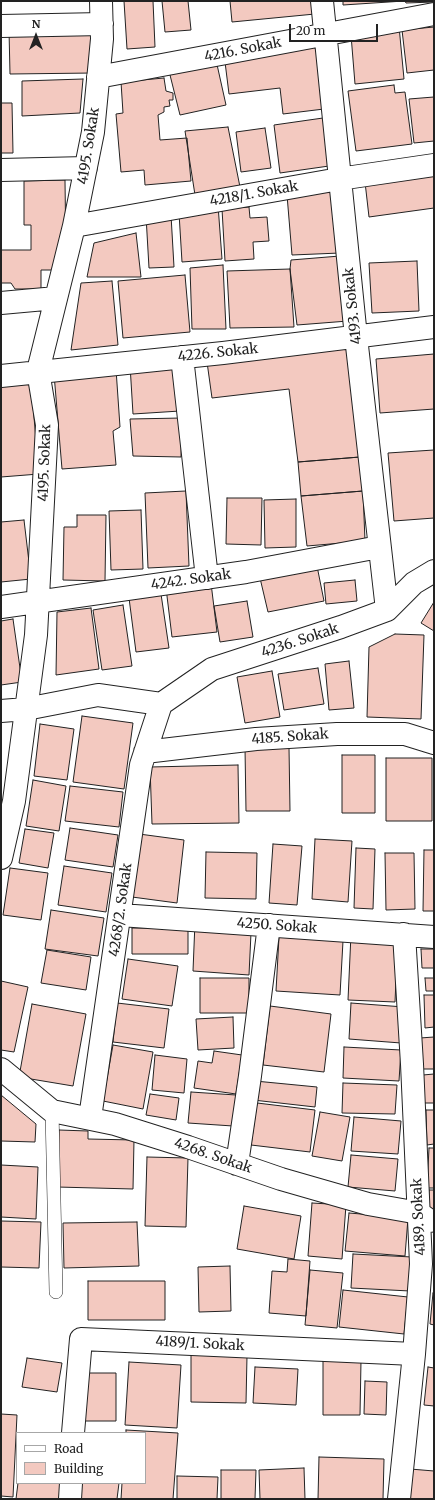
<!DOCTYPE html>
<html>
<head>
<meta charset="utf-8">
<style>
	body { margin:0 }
	#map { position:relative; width:435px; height:1500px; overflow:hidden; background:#fff; font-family:Merriweather,serif }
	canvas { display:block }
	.frame { position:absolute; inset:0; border:2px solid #222; pointer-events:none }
	.legend { position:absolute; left:16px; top:1432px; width:130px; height:52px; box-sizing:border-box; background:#fff; border:1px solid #a7a7a7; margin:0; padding:5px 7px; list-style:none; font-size:12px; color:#222 }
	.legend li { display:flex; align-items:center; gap:8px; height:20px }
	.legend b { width:20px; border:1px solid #a7a7a7 }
	.north { position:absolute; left:16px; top:16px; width:40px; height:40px; -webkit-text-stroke:3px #fff; paint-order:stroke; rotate:0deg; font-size:11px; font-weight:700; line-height:16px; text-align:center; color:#222 }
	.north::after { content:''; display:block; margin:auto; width:14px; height:18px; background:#222; clip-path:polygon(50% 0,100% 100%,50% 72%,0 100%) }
	.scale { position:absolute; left:289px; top:24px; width:89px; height:18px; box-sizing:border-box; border:2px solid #222; border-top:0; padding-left:5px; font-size:12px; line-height:14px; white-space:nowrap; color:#222; -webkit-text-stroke:3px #fff; paint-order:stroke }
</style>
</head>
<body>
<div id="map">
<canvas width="435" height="1500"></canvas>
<div class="frame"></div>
<ul class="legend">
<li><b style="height:5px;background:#fff"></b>Road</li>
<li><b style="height:11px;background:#f3c9c0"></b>Building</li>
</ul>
<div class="north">N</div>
<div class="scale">20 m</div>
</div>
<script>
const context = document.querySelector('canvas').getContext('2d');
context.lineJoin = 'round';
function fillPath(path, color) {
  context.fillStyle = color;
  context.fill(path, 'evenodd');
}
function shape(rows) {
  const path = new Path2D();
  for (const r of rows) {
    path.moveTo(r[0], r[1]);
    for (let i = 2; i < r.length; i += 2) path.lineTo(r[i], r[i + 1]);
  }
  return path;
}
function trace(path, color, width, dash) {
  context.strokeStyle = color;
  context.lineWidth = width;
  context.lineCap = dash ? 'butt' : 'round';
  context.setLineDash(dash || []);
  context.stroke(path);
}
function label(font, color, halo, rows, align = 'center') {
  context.font = font + ' Merriweather,serif';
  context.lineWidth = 3;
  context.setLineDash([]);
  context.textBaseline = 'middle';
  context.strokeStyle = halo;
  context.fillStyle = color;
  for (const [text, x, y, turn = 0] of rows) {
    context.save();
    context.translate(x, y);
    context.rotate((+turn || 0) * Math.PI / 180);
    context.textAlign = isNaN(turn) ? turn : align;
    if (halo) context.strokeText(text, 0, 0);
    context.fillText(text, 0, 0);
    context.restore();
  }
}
const building = shape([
	[124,1,153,1,155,47,127,49,124,1],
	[162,1,188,1,191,30,165,32,162,1],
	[230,1,314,1,315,14,232,22,230,1],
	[343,1,404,1,343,5,343,1],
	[405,1,434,1,434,2,406,3,405,1],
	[399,26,404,79,355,84,351,35,399,26],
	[434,27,434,70,407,73,402,30,434,27],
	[9,30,95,30,93,73,10,74,9,30],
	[316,42,324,109,283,114,280,88,229,94,224,54,316,42],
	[216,60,226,105,180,115,169,71,216,60],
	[164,78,166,91,173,93,173,100,169,100,170,106,164,107,164,112,158,115,160,140,187,138,191,181,145,185,144,170,121,172,116,114,123,113,121,82,164,78],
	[83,79,80,113,22,116,22,81,83,79],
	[394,85,395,93,405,92,412,144,356,151,348,91,394,85],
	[434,97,434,141,414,143,409,99,434,97],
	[1,103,12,103,13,153,1,153,1,103],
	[323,118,329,166,280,173,274,125,323,118],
	[228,127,240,187,195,195,185,131,228,127],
	[265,128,271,168,241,172,236,132,265,128],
	[434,173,434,208,369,217,365,182,434,173],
	[65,180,66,256,55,256,56,270,41,270,41,289,15,289,11,283,1,283,1,250,31,250,31,225,24,225,24,181,65,180],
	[331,191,340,253,292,255,287,195,331,191],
	[218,205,222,259,182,262,179,213,218,205],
	[249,207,250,218,267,217,269,241,253,242,254,259,225,261,222,209,249,207],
	[171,215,174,267,149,268,146,216,171,215],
	[136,233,141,277,87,277,94,243,136,233],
	[340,256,348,321,297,325,290,269,291,260,340,256],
	[417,261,419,311,372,313,369,263,417,261],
	[223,265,226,329,192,329,190,268,223,265],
	[290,269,294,327,230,328,227,271,290,269],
	[185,275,190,332,123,338,118,281,185,275],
	[112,281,118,345,71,350,81,283,112,281],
	[352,347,360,457,298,462,289,389,212,398,207,362,352,347],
	[434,354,434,409,380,413,376,359,434,354],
	[177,362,180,411,133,414,130,365,177,362],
	[116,369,120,427,113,431,116,465,62,469,54,374,116,369],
	[31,383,39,474,1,477,1,385,31,383],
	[182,418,181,457,133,456,130,419,182,418],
	[434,450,434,518,394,521,388,453,434,450],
	[360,457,363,491,301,496,298,462,360,457],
	[186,491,189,566,148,568,145,493,186,491],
	[363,491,365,541,307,546,301,496,363,491],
	[227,498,262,498,261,545,226,544,227,498],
	[296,499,296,547,265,548,264,500,296,499],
	[141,510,143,569,111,570,109,511,141,510],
	[77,515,106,515,105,581,63,580,64,527,77,527,77,515],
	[24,520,31,579,1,582,1,522,24,520],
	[317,566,324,601,268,612,260,578,317,566],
	[355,580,357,601,326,604,324,583,355,580],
	[211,583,217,632,172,637,166,588,211,583],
	[161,594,169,648,136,652,129,598,161,594],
	[247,601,253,637,220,642,214,606,247,601],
	[434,602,434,631,421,623,434,602],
	[123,605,132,666,102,670,93,610,123,605],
	[91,608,99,669,56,675,57,612,91,608],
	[13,619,22,682,1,685,1,621,13,619],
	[395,634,424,635,421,719,367,717,369,647,395,634],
	[349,661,354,708,329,710,325,664,349,661],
	[318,668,324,704,284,710,278,674,318,668],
	[272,671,280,717,245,723,237,677,272,671],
	[82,716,133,723,124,789,73,782,82,716],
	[40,724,74,729,67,780,34,776,40,724],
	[289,747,290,811,246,811,245,748,289,747],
	[342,755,375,755,375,813,342,813,342,755],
	[386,758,432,758,432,821,386,821,386,758],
	[238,765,239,823,152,824,150,767,238,765],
	[33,780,66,786,59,831,26,826,33,780],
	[70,786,123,792,119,827,65,821,70,786],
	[70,828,118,835,113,867,65,860,70,828],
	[25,829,54,833,48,868,19,863,25,829],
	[139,834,184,840,177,903,132,897,139,834],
	[315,839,352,841,348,902,312,899,315,839],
	[273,844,302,846,297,905,269,903,273,844],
	[356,848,375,849,373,909,354,908,356,848],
	[424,850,434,850,434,911,423,911,424,850],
	[206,852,257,853,256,899,205,898,206,852],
	[385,853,414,853,415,909,386,910,385,853],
	[64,866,112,873,106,912,58,905,64,866],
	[10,868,48,873,41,920,3,915,10,868],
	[51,910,104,918,98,956,45,949,51,910],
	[195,922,251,933,249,975,193,971,195,922],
	[132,928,188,928,188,954,132,954,132,928],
	[351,934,398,936,395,1002,348,1000,351,934],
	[279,937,343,941,340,995,276,991,279,937],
	[421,949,434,949,434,968,422,968,421,949],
	[47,950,91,957,86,990,41,983,47,950],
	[128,959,178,966,172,1006,122,999,128,959],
	[200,978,249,978,249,1013,200,1013,200,978],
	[425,978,434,978,434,991,426,991,425,978],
	[1,981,28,987,14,1052,1,1050,1,981],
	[424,995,434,995,434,1027,425,1028,424,995],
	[117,1003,169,1009,164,1048,113,1042,117,1003],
	[351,1003,404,1007,401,1043,349,1039,351,1003],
	[32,1004,86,1014,73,1086,19,1077,32,1004],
	[270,1006,331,1014,324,1072,263,1065,270,1006],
	[233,1017,234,1048,198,1050,196,1019,233,1017],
	[434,1037,434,1069,422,1069,420,1038,434,1037],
	[113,1045,153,1052,143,1109,103,1101,113,1045],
	[344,1047,401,1050,399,1081,343,1078,344,1047],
	[214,1051,242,1055,236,1094,194,1088,198,1061,212,1063,214,1051],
	[155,1055,187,1059,184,1093,152,1090,155,1055],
	[434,1074,434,1103,424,1103,423,1075,434,1074],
	[255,1081,317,1087,315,1107,253,1100,255,1081],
	[343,1083,397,1085,395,1114,342,1113,343,1083],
	[191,1092,236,1095,233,1126,188,1123,191,1092],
	[150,1094,179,1098,176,1120,146,1115,150,1094],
	[1,1095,36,1124,35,1142,1,1141,1,1095],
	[257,1103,315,1110,310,1152,251,1145,257,1103],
	[426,1110,434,1110,434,1144,427,1145,426,1110],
	[320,1112,350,1117,342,1161,312,1156,320,1112],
	[354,1117,401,1121,398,1154,351,1151,354,1117],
	[59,1130,88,1131,88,1139,134,1140,133,1189,57,1187,59,1130],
	[429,1148,434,1148,434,1188,427,1188,429,1148],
	[351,1155,398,1159,395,1191,348,1187,351,1155],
	[147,1157,188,1158,186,1227,145,1226,147,1157],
	[1,1165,38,1167,36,1219,1,1217,1,1165],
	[429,1190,434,1190,434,1216,428,1216,429,1190],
	[312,1203,346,1205,342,1259,308,1256,312,1203],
	[244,1206,301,1216,294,1259,237,1249,244,1206],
	[349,1213,408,1218,405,1256,345,1251,349,1213],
	[1,1221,41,1222,39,1268,1,1267,1,1221],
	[137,1222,139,1266,64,1268,63,1223,137,1222],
	[353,1254,412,1257,410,1291,351,1288,353,1254],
	[288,1259,310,1261,306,1316,269,1313,272,1271,287,1272,288,1259],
	[230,1266,231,1311,199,1312,198,1267,230,1266],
	[310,1270,343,1273,337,1328,305,1325,310,1270],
	[88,1281,165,1281,165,1320,88,1320,88,1281],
	[343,1290,408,1297,404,1334,339,1327,343,1290],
	[433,1293,434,1293,434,1325,430,1324,433,1293],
	[191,1347,247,1356,246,1403,191,1402,191,1347],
	[27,1358,62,1363,57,1392,22,1387,27,1358],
	[323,1361,361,1361,360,1415,323,1415,323,1361],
	[129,1362,181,1365,177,1428,125,1425,129,1362],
	[255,1367,298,1369,296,1405,253,1403,255,1367],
	[428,1367,434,1368,434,1406,424,1405,428,1367],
	[84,1373,116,1373,116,1421,84,1421,84,1373],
	[365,1381,387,1382,386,1415,364,1414,365,1381],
	[1,1414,17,1415,13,1497,1,1496,1,1414],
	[126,1430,178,1433,173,1499,121,1499,122,1483,145,1483,145,1433,126,1433,126,1430],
	[319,1457,384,1459,383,1499,318,1499,319,1457],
	[304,1468,305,1499,260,1499,259,1470,304,1468],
	[410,1469,434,1471,434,1499,408,1499,410,1469],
	[221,1470,256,1470,255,1499,221,1499,221,1470],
	[177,1476,218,1477,217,1499,177,1499,177,1476],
	[18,1483,62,1483,61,1499,16,1499,18,1483],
	[76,1483,119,1483,117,1499,75,1499,76,1483]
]);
const service = shape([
	[52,1111,56,1292]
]);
const minor = shape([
	[322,1,356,337,387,610],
	[1,26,102,24],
	[98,77,434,14],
	[1,170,86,168],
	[74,226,339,179,434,165],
	[1,303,56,298],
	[182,357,207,578],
	[1,376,223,353,434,327],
	[1,607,246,572,379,547],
	[161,704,212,669,341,627,387,610,414,583,434,571],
	[1,711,26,709,98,695,161,704],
	[145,752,256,739,337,734,405,734,434,743],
	[1,858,14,801,36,635,47,425,38,371,74,226,93,132,102,39,101,1],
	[120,915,434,937],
	[1,1069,52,1111,115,1124,188,1147,281,1179,368,1204,419,1213,430,1221],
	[90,1118,141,765,161,704],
	[237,1164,250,1076,269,925],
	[73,1433,81,1339,414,1354],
	[70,1499,71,1483],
	[399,1499,414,1354,421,1264,412,1064,404,934]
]);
const streetNames = [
	["4216. Sokak",243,50,-11],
	["4195. Sokak",89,146,-81],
	["4218/1. Sokak",254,194,-10],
	["4193. Sokak",353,306,-96],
	["4226. Sokak",218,353,-6],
	["4195. Sokak",45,463,-88],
	["4242. Sokak",191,580,-8],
	["4236. Sokak",300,641,-18],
	["4185. Sokak",290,737,-4],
	["4268/2. Sokak",121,910,-82],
	["4250. Sokak",277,926,4],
	["4268. Sokak",213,1156,19],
	["4189. Sokak",419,1217,-93],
	["4189/1. Sokak",200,1344,3]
];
fillPath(building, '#f3c9c0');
trace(building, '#222', 1);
trace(service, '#222', 14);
trace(minor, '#222', 24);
trace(service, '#fff', 13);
trace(minor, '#fff', 22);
label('14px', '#222', '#fff', streetNames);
</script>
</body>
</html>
